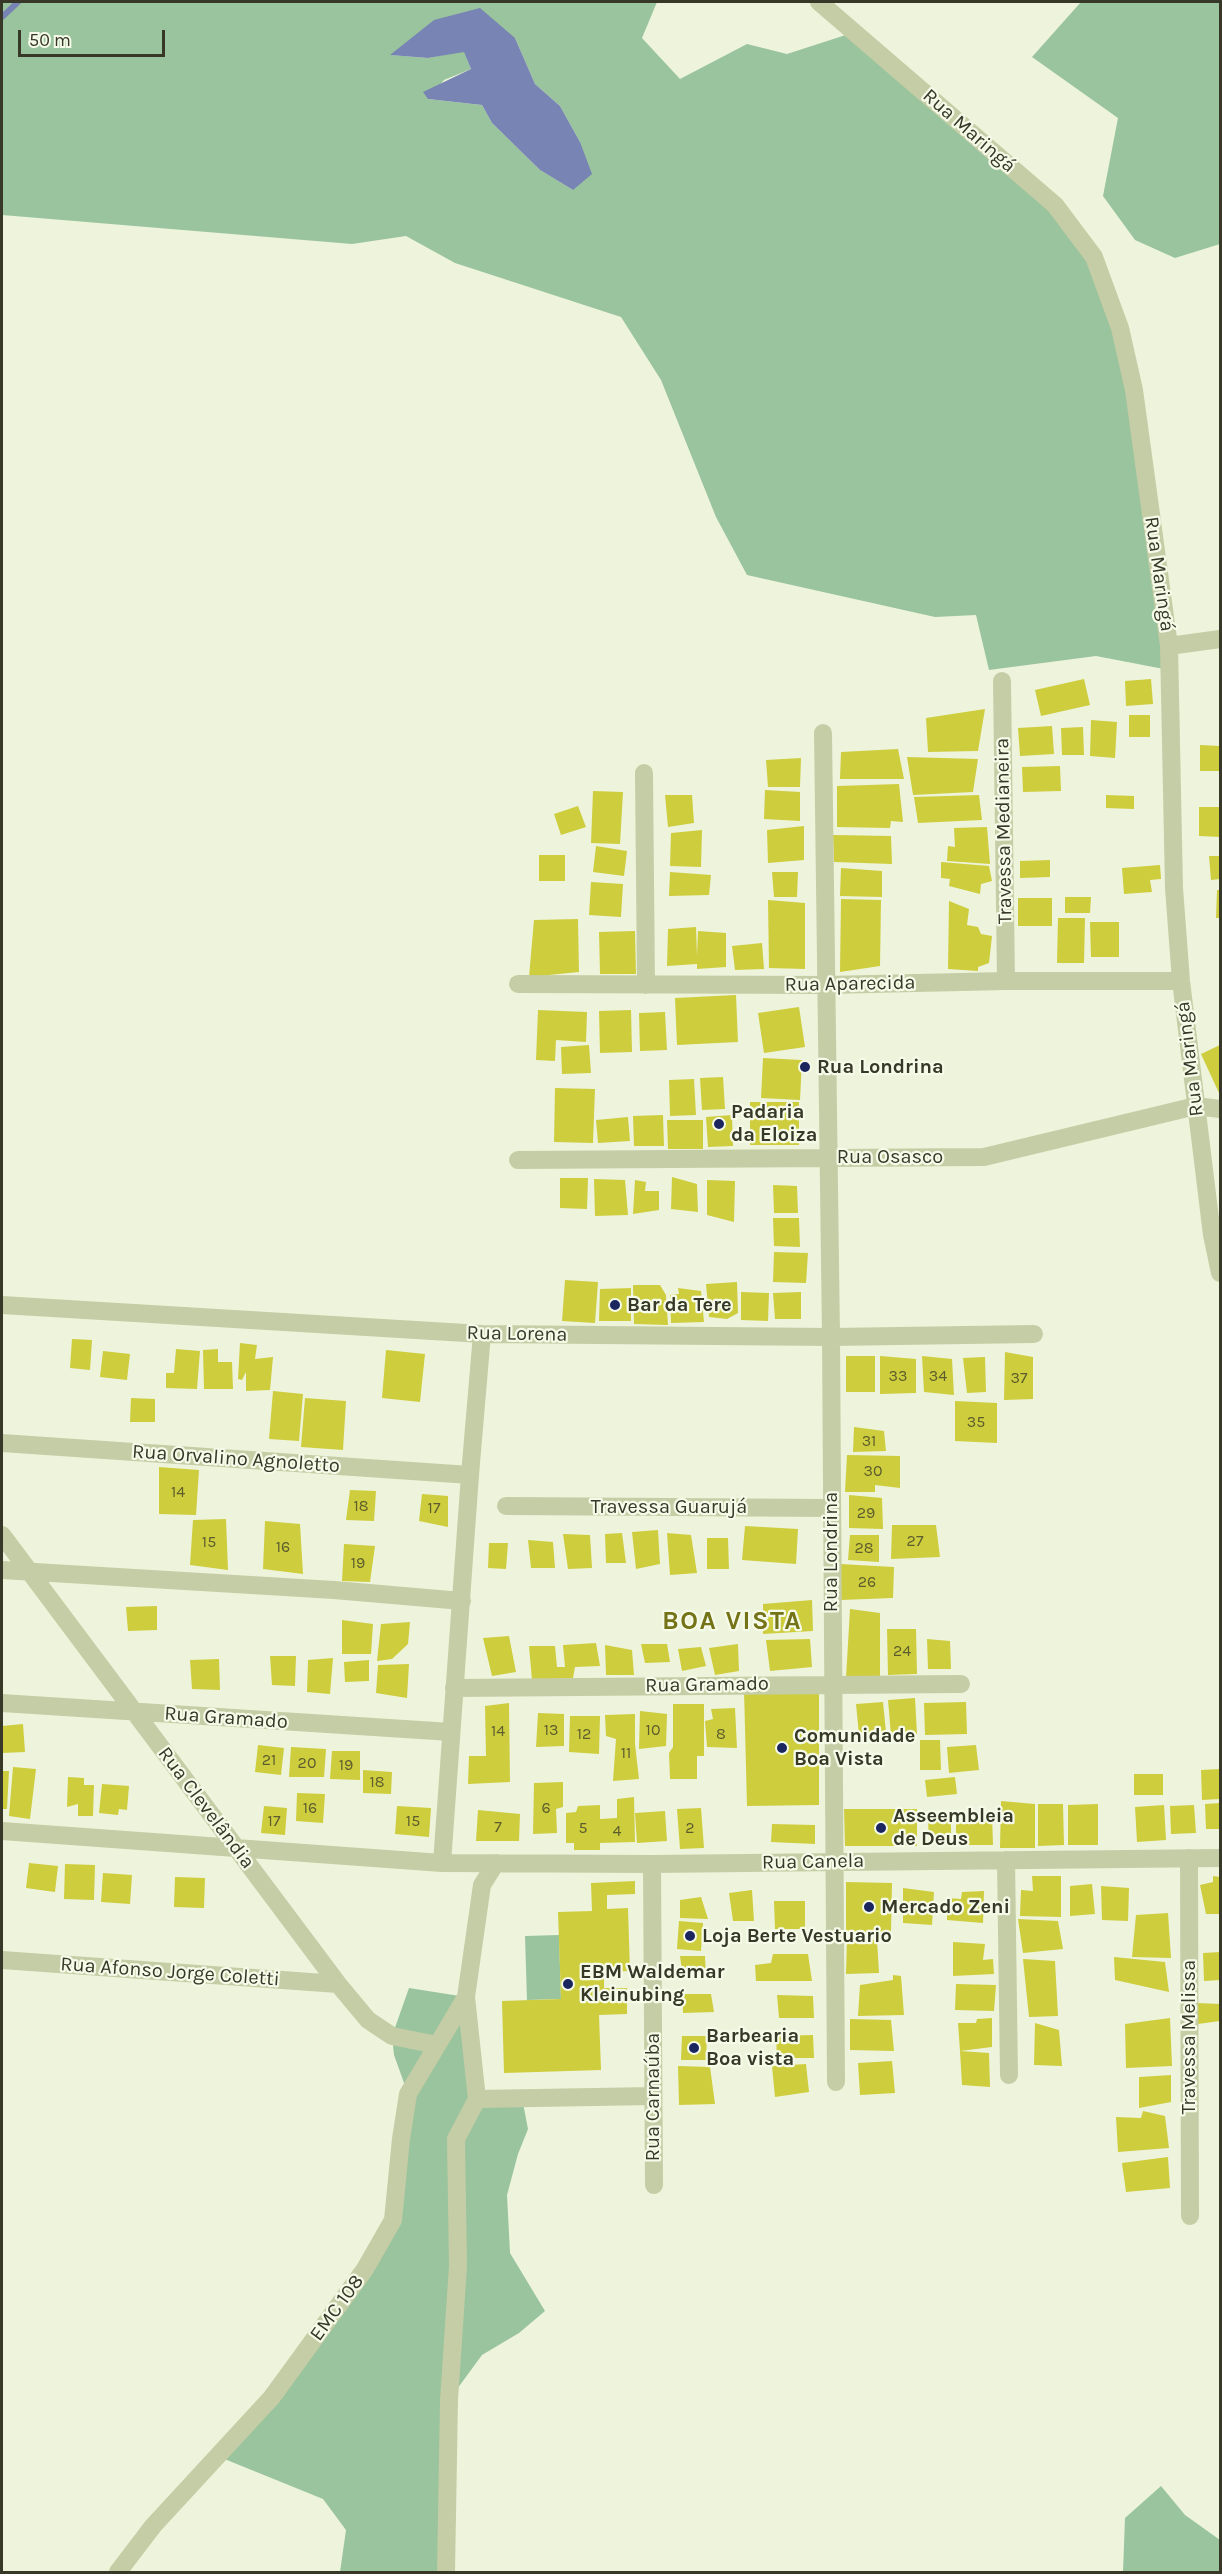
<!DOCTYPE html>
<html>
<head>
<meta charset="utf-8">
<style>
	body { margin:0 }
	#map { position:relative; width:1222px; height:2574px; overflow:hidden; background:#edf4db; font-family:Karla,sans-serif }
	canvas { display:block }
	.frame { position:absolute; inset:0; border:3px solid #373827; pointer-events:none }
	.scale { position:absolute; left:18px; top:30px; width:147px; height:27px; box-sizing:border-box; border:3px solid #373827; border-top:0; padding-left:8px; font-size:18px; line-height:21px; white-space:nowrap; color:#373827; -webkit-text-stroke:4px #f5fbe8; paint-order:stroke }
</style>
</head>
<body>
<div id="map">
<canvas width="1222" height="2574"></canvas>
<div class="frame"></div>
<div class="scale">50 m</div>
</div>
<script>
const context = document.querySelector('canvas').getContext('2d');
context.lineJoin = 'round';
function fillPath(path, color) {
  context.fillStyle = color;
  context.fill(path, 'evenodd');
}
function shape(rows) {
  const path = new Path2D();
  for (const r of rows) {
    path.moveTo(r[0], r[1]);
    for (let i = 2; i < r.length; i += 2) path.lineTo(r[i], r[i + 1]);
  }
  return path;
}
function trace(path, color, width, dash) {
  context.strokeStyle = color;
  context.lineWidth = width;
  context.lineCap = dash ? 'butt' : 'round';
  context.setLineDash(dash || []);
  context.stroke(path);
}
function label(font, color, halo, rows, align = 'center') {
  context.font = font + ' Karla,sans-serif';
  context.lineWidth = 4.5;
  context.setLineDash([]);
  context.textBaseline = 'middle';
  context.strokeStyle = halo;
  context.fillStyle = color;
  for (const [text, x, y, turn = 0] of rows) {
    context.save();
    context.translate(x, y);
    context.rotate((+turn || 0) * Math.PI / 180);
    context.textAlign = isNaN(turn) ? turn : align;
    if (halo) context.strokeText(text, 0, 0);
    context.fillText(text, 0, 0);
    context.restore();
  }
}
const green = shape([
	[2,2,657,2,642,38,680,79,747,44,787,54,855,32,1055,205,1094,257,1120,328,1169,670,1096,656,989,670,976,615,935,617,747,575,716,517,661,380,621,317,455,263,406,236,352,244,2,215],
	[515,38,535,84,560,106,580,142,573,190,540,170,492,123,482,105,428,99,444,80,471,69,464,51,428,58,391,55],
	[1081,2,1220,2,1220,244,1175,258,1135,240,1103,196,1118,118,1032,57],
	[559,1935,561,1999,527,2000,525,1936],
	[409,1988,466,1997,477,2099,522,2098,528,2129,518,2154,507,2195,510,2253,545,2311,519,2333,482,2355,449,2400,446,2572,340,2572,346,2530,323,2499,217,2456,393,2220,408,2094,394,2055,392,2036],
	[1161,2486,1185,2515,1220,2540,1220,2572,1123,2572,1125,2518]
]);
const water = shape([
	[480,8,515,38,535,84,560,106,580,142,592,174,573,190,540,170,492,123,482,105,428,99,423,92,471,69,464,52,428,58,390,55,434,20]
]);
const stream = shape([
	[2,17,18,2]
]);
const building = shape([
	[1084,679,1090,705,1041,716,1035,690],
	[1151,679,1153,704,1126,706,1125,681],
	[985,709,978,751,928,752,926,718],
	[1129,715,1150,715,1150,737,1129,737],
	[1091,720,1117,722,1115,758,1090,756],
	[1052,726,1054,754,1020,756,1018,728],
	[1083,727,1084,755,1062,755,1061,728],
	[1200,745,1220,746,1220,771,1200,771],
	[898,749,904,779,840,779,841,752],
	[907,757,978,759,973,792,913,795],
	[801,758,800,787,768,787,766,760],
	[1060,766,1061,791,1023,792,1022,767],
	[899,784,903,822,891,821,890,828,837,827,837,786],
	[765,790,800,792,800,821,764,819],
	[593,791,623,792,620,844,591,843],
	[665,795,692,795,694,823,668,827],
	[979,795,982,820,918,823,914,797],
	[1106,795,1134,796,1134,809,1106,808],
	[578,806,586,827,561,835,554,814],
	[1199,807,1220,807,1220,837,1199,836],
	[804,826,804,860,768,863,767,830],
	[987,827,990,864,947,861,948,846,955,847,954,828],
	[702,830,701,867,670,866,671,833],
	[833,835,891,836,892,864,834,862],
	[596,846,627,851,624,876,593,872],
	[539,855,565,855,565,881,539,881],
	[1209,856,1220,856,1220,879,1211,880],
	[1050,860,1050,877,1020,878,1020,861],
	[941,862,989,866,992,881,981,884,980,894,949,886,950,879,941,878],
	[1160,865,1161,879,1150,880,1152,892,1124,894,1122,868],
	[841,868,882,871,882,897,840,896],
	[670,872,711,875,709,895,669,896],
	[772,872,798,872,797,897,774,897],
	[591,882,623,884,621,917,589,915],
	[1217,890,1220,890,1220,918,1216,918],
	[1065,897,1091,897,1090,913,1065,913],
	[1018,898,1052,898,1052,926,1018,926],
	[841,899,881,900,880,966,840,972],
	[768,900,805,903,805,969,769,968],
	[949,901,969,909,967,925,978,927,981,934,992,936,989,963,978,967,978,971,948,969],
	[1058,918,1085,918,1084,963,1057,963],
	[578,919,579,972,529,977,534,920],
	[1090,922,1119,922,1119,957,1091,957],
	[696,927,697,956,698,931,726,933,726,967,697,969,697,964,667,966,668,929],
	[635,931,636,974,600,974,599,932],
	[762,943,764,969,735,970,732,946],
	[736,995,738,1042,677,1045,675,998],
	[799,1007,805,1047,764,1053,758,1013],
	[538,1010,587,1012,586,1042,556,1040,555,1061,536,1060],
	[631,1010,632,1052,600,1053,599,1011],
	[665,1012,667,1050,640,1051,639,1013],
	[589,1045,591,1073,562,1074,561,1047],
	[1220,1045,1220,1092,1219,1093,1201,1054],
	[763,1058,802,1060,800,1100,761,1098],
	[723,1077,725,1109,702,1110,700,1078],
	[694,1079,696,1115,670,1116,669,1080],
	[555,1088,595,1089,593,1143,554,1142],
	[750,1102,799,1102,799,1145,750,1145],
	[663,1115,664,1146,634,1146,633,1116],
	[732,1115,733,1146,708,1147,706,1117],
	[628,1117,630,1141,598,1143,596,1120],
	[667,1120,703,1120,703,1149,668,1149],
	[672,1177,697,1184,698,1212,671,1209],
	[560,1178,588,1178,587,1209,560,1208],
	[594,1179,625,1180,628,1215,595,1216],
	[635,1180,646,1182,645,1191,659,1191,659,1210,633,1214],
	[707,1180,735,1181,734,1222,707,1215],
	[773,1185,797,1186,798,1213,774,1213],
	[773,1218,799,1218,800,1247,774,1246],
	[774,1252,808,1253,806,1283,773,1282],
	[565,1280,598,1282,595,1323,562,1321],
	[737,1282,738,1313,727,1319,709,1317,706,1284],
	[633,1285,660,1285,666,1295,668,1325,634,1324],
	[631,1288,631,1321,599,1321,600,1289],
	[678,1288,701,1291,704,1322,671,1323,670,1295,679,1294],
	[741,1292,769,1293,768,1321,741,1320],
	[801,1292,801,1319,775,1319,773,1293],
	[72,1339,92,1340,90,1370,70,1368],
	[240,1343,257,1345,255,1359,273,1357,270,1390,246,1391,246,1372,242,1380,238,1379],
	[176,1349,200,1351,197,1389,166,1388,166,1373,174,1373],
	[218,1349,218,1362,232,1362,233,1389,204,1389,203,1350],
	[386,1350,425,1354,420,1402,382,1398],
	[103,1351,130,1354,127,1380,100,1377],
	[1005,1352,1033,1357,1033,1399,1004,1400],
	[846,1356,875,1356,875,1392,846,1392],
	[880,1356,916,1359,916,1393,880,1394],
	[922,1356,952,1359,954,1395,924,1392],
	[985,1357,986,1392,967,1393,963,1358],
	[273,1391,303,1394,299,1441,269,1439],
	[131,1398,155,1399,155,1422,130,1422],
	[305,1398,346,1401,343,1450,301,1447],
	[955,1401,997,1403,997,1443,955,1441],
	[854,1427,884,1431,886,1451,853,1452],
	[847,1455,900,1456,900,1488,875,1485,875,1492,845,1492],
	[159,1467,199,1470,196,1515,159,1514],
	[350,1490,376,1491,374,1521,346,1520],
	[422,1494,448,1496,448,1527,419,1521],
	[849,1495,882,1498,883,1529,849,1528],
	[226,1519,228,1570,190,1565,193,1520],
	[265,1521,300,1524,303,1574,263,1569],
	[892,1525,936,1525,940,1557,891,1559],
	[745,1526,798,1529,796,1564,742,1560],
	[658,1530,660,1564,636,1569,632,1532],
	[622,1533,626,1563,606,1563,605,1534],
	[667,1533,691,1535,697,1573,670,1575],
	[563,1534,590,1535,592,1568,568,1569],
	[850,1535,879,1535,879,1562,848,1560],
	[707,1538,728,1538,729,1569,707,1569],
	[528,1540,553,1542,555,1568,531,1568],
	[489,1543,508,1543,506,1569,488,1568],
	[344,1544,375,1546,370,1582,342,1581],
	[840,1564,894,1567,893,1598,841,1600],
	[812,1600,813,1631,763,1634,763,1604],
	[157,1606,157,1630,128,1631,126,1607],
	[850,1609,880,1613,880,1676,846,1678],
	[342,1620,373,1624,371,1654,342,1654],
	[410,1622,408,1644,392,1659,377,1661,381,1624],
	[887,1629,916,1629,917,1674,888,1675],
	[509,1636,516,1672,492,1676,483,1638],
	[810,1639,812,1667,770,1671,766,1640],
	[927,1639,950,1641,951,1669,928,1669],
	[596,1643,600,1666,575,1667,573,1678,532,1680,529,1646,555,1646,557,1667,565,1667,563,1645],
	[641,1644,667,1644,670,1662,645,1663],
	[738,1644,739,1671,715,1675,709,1648],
	[605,1645,632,1650,634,1675,606,1675],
	[701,1647,706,1666,682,1671,678,1649],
	[270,1656,296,1656,295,1686,272,1685],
	[333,1658,330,1694,307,1692,308,1660],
	[219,1659,220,1690,192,1689,190,1660],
	[369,1660,369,1681,345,1682,344,1662],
	[409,1664,407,1698,376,1693,378,1665],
	[744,1690,819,1691,819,1805,747,1806],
	[915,1698,917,1734,891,1735,888,1700],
	[883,1702,886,1732,859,1735,856,1704],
	[966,1702,967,1734,925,1735,924,1703],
	[509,1703,510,1782,468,1784,469,1756,486,1756,485,1706],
	[673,1704,704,1704,704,1756,697,1756,697,1779,670,1779,669,1753,673,1747],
	[735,1708,737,1748,707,1747,705,1721,713,1719,711,1709],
	[640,1711,667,1714,666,1746,639,1749],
	[538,1713,564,1714,564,1746,536,1747],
	[635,1714,635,1744,639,1779,613,1781,616,1739,606,1736,605,1715],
	[570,1716,600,1716,599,1754,569,1752],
	[23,1724,25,1752,2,1753,2,1726],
	[920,1740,940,1740,941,1770,920,1770],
	[258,1745,284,1748,281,1775,255,1772],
	[976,1745,979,1770,949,1773,947,1747],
	[291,1747,326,1749,324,1777,289,1777],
	[332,1751,360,1751,360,1780,330,1779],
	[13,1767,36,1769,30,1819,9,1816],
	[1220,1769,1220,1799,1202,1800,1201,1770],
	[363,1770,392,1772,391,1794,363,1793],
	[2,1771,9,1771,7,1809,2,1809],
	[1134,1774,1163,1774,1163,1795,1134,1795],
	[68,1777,84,1778,84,1785,94,1785,93,1816,78,1816,78,1804,67,1807],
	[955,1777,957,1794,927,1797,925,1780],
	[563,1782,563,1807,556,1809,557,1833,533,1834,534,1783],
	[102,1784,129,1786,127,1810,119,1809,118,1815,99,1813],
	[297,1793,325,1794,323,1823,296,1821],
	[634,1797,635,1842,600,1843,600,1850,574,1850,574,1843,566,1843,566,1813,576,1812,578,1806,600,1805,600,1819,617,1818,617,1799],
	[1001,1801,1035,1804,1035,1848,1000,1848],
	[1220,1803,1220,1829,1206,1829,1205,1804],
	[1038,1804,1063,1804,1064,1845,1038,1846],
	[1098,1804,1098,1845,1068,1845,1068,1805],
	[1164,1805,1166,1840,1137,1842,1135,1807],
	[1194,1805,1196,1833,1171,1834,1170,1806],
	[264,1806,287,1808,285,1835,261,1833],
	[397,1806,431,1808,429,1837,395,1834],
	[701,1808,704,1848,680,1849,677,1809],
	[844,1809,917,1809,917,1846,845,1846],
	[478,1810,520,1814,519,1841,476,1841],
	[665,1811,667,1841,637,1843,635,1813],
	[992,1815,993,1845,956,1845,956,1816],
	[928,1819,951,1819,951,1844,929,1844],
	[772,1824,815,1825,815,1844,771,1842],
	[29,1863,58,1866,55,1892,26,1888],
	[65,1864,95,1865,94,1900,64,1899],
	[103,1873,132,1875,130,1904,101,1902],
	[1032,1876,1061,1876,1061,1917,1020,1916,1021,1890,1033,1891],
	[1213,1876,1220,1877,1220,1914,1206,1914,1200,1885,1213,1882],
	[175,1877,205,1878,204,1908,174,1907],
	[635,1881,635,1894,607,1895,607,1909,628,1908,630,1971,604,1972,604,1988,627,1988,627,2014,599,2015,601,2070,504,2073,502,2001,561,1999,558,1912,592,1911,591,1883],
	[846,1882,892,1883,891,1932,846,1932],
	[1092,1884,1095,1914,1070,1916,1070,1886],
	[1101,1886,1129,1888,1128,1921,1102,1920],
	[903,1888,934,1892,932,1925,903,1923],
	[752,1890,754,1921,733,1921,729,1893],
	[984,1891,983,1923,947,1920,947,1898,961,1899,962,1892],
	[701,1897,708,1919,680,1918,680,1900],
	[774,1901,805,1901,805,1929,775,1929],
	[1168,1913,1171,1958,1132,1957,1136,1915],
	[1018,1919,1058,1921,1063,1949,1023,1953],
	[679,1921,703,1923,701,1951,677,1949],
	[847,1938,877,1940,879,1973,846,1974],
	[953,1942,985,1944,983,1960,993,1959,994,1974,953,1976],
	[1220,1952,1220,1980,1204,1981,1203,1953],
	[773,1954,808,1954,812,1981,756,1981,755,1965,771,1963],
	[680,1956,705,1956,706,1976,683,1978],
	[1114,1957,1165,1962,1169,1992,1115,1980],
	[1023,1959,1055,1961,1058,2016,1029,2017],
	[893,1975,901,1976,904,2015,858,2016,860,1985,893,1980],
	[956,1984,996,1985,994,2011,955,2010],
	[682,1994,711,1994,714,2012,683,2013],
	[777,1995,813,1996,814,2018,779,2018],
	[1197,2003,1220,2004,1220,2021,1198,2024],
	[992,2018,992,2047,960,2051,958,2023,976,2023,977,2019],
	[1170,2018,1172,2066,1126,2068,1125,2024],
	[850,2019,891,2020,894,2051,850,2050],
	[1035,2023,1059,2030,1062,2066,1034,2065],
	[813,2035,814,2058,777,2058,776,2036],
	[682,2036,707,2036,706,2060,681,2060],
	[960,2051,989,2053,990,2087,962,2085],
	[892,2061,895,2093,860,2095,858,2063],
	[806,2064,809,2092,775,2097,772,2066],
	[678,2066,710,2067,715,2104,679,2105],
	[1171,2075,1171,2102,1139,2108,1139,2077],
	[1143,2111,1165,2116,1169,2148,1118,2152,1116,2117,1141,2118],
	[1168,2157,1170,2188,1126,2192,1122,2163]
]);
const minor = shape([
	[819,2,1055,205,1094,257,1120,328,1134,390,1169,646,1174,888,1181,981,1212,1235,1220,1273],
	[1169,646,1220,639],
	[1002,681,1006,981],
	[823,733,831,1337,836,2082],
	[644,773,646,985],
	[518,984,827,985,1006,981,1181,981],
	[518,1160,984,1157,1196,1106,1220,1109],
	[2,1305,482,1334,831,1337,1034,1334],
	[2,1443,470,1475],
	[506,1506,831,1508],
	[2,1535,338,1984,368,2020,392,2036,437,2045],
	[2,1570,334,1590,462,1601],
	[454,1688,961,1684],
	[2,1703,451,1732],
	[2,1831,442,1863,652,1864,1220,1858],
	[1189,1858,1190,2216],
	[1006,1860,1009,2075],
	[442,1863,470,1475,482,1334],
	[652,1864,654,2185],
	[2,1960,338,1984],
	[477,2099,653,2096],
	[118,2572,153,2526,272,2397,365,2269,393,2220,401,2139,408,2094,466,1997],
	[446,2572,449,2400,458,2266,456,2139,477,2099,466,1997,482,1885,496,1863]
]);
const markers = [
	[805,1067,6,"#1a265d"],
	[719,1124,6,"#1a265d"],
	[615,1305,6,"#1a265d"],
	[782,1748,6,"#1a265d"],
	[881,1828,6,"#1a265d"],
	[869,1907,6,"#1a265d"],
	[690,1936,6,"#1a265d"],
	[568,1984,6,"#1a265d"],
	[694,2048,6,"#1a265d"]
];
const numberNames = [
	["33",898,1376],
	["34",938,1376],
	["37",1019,1378],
	["35",976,1422],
	["31",869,1441],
	["30",873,1471],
	["14",178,1492],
	["18",361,1506],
	["17",434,1508],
	["29",866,1513],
	["27",915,1541],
	["15",209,1542],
	["16",283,1547],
	["28",864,1548],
	["19",358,1563],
	["26",867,1582],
	["24",902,1651],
	["13",551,1730],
	["10",653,1730],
	["14",498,1731],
	["12",584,1734],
	["8",721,1734],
	["11",626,1753],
	["21",269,1760],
	["20",307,1763],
	["19",346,1765],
	["18",377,1782],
	["16",310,1808],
	["6",546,1808],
	["17",274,1821],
	["15",413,1821],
	["7",498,1827],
	["5",583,1828],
	["2",690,1828],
	["4",617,1831]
];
const streetNames = [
	["Rua Maringá",969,131,41],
	["Rua Maringá",1159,574,82],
	["Travessa Medianeira",1004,831,-91],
	["Rua Aparecida",850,984,-1],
	["Rua Maringá",1190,1059,-97],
	["Rua Osasco",890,1157],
	["Rua Lorena",517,1334,1],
	["Rua Orvalino Agnoletto",236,1459,4],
	["Travessa Guarujá",669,1507],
	["Rua Londrina",831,1552,-90],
	["Rua Gramado",707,1685,-1],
	["Rua Gramado",226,1718,4],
	["Rua Clevelândia",206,1808,53],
	["Rua Canela",813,1862,-1],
	["Rua Afonso Jorge Coletti",170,1972,4],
	["Travessa Melissa",1189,2037,-90],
	["Rua Carnaúba",653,2097,-90],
	["EMC 108",337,2308,-54]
];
const poiNames = [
	["Rua Londrina",817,1067],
	["Padaria",731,1112],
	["da Eloiza",731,1135],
	["Bar da Tere",627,1305],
	["Comunidade",794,1736],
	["Boa Vista",794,1759],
	["Asseembleia",893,1816],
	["de Deus",893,1839],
	["Mercado Zeni",881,1907],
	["Loja Berte Vestuario",702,1936],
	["EBM Waldemar",580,1972],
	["Kleinubing",580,1995],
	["Barbearia",706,2036],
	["Boa vista",706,2059]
];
const districtNames = [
	["BOA VISTA",732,1622]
];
fillPath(green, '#9ac49d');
fillPath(water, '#7884b3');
trace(stream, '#7884b3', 6);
fillPath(building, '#cecd3e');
trace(minor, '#c5cda6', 18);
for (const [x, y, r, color] of markers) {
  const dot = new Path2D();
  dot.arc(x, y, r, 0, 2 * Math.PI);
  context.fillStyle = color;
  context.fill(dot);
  trace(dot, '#f5fbe8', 2);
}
label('16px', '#5d5d2d', null, numberNames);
label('20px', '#373827', '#f5fbe8', streetNames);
label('bold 20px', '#373827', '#f5fbe8', poiNames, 'left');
context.letterSpacing = '1.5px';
label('bold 26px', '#747318', '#f5fbe8', districtNames);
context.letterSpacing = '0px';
</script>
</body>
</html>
